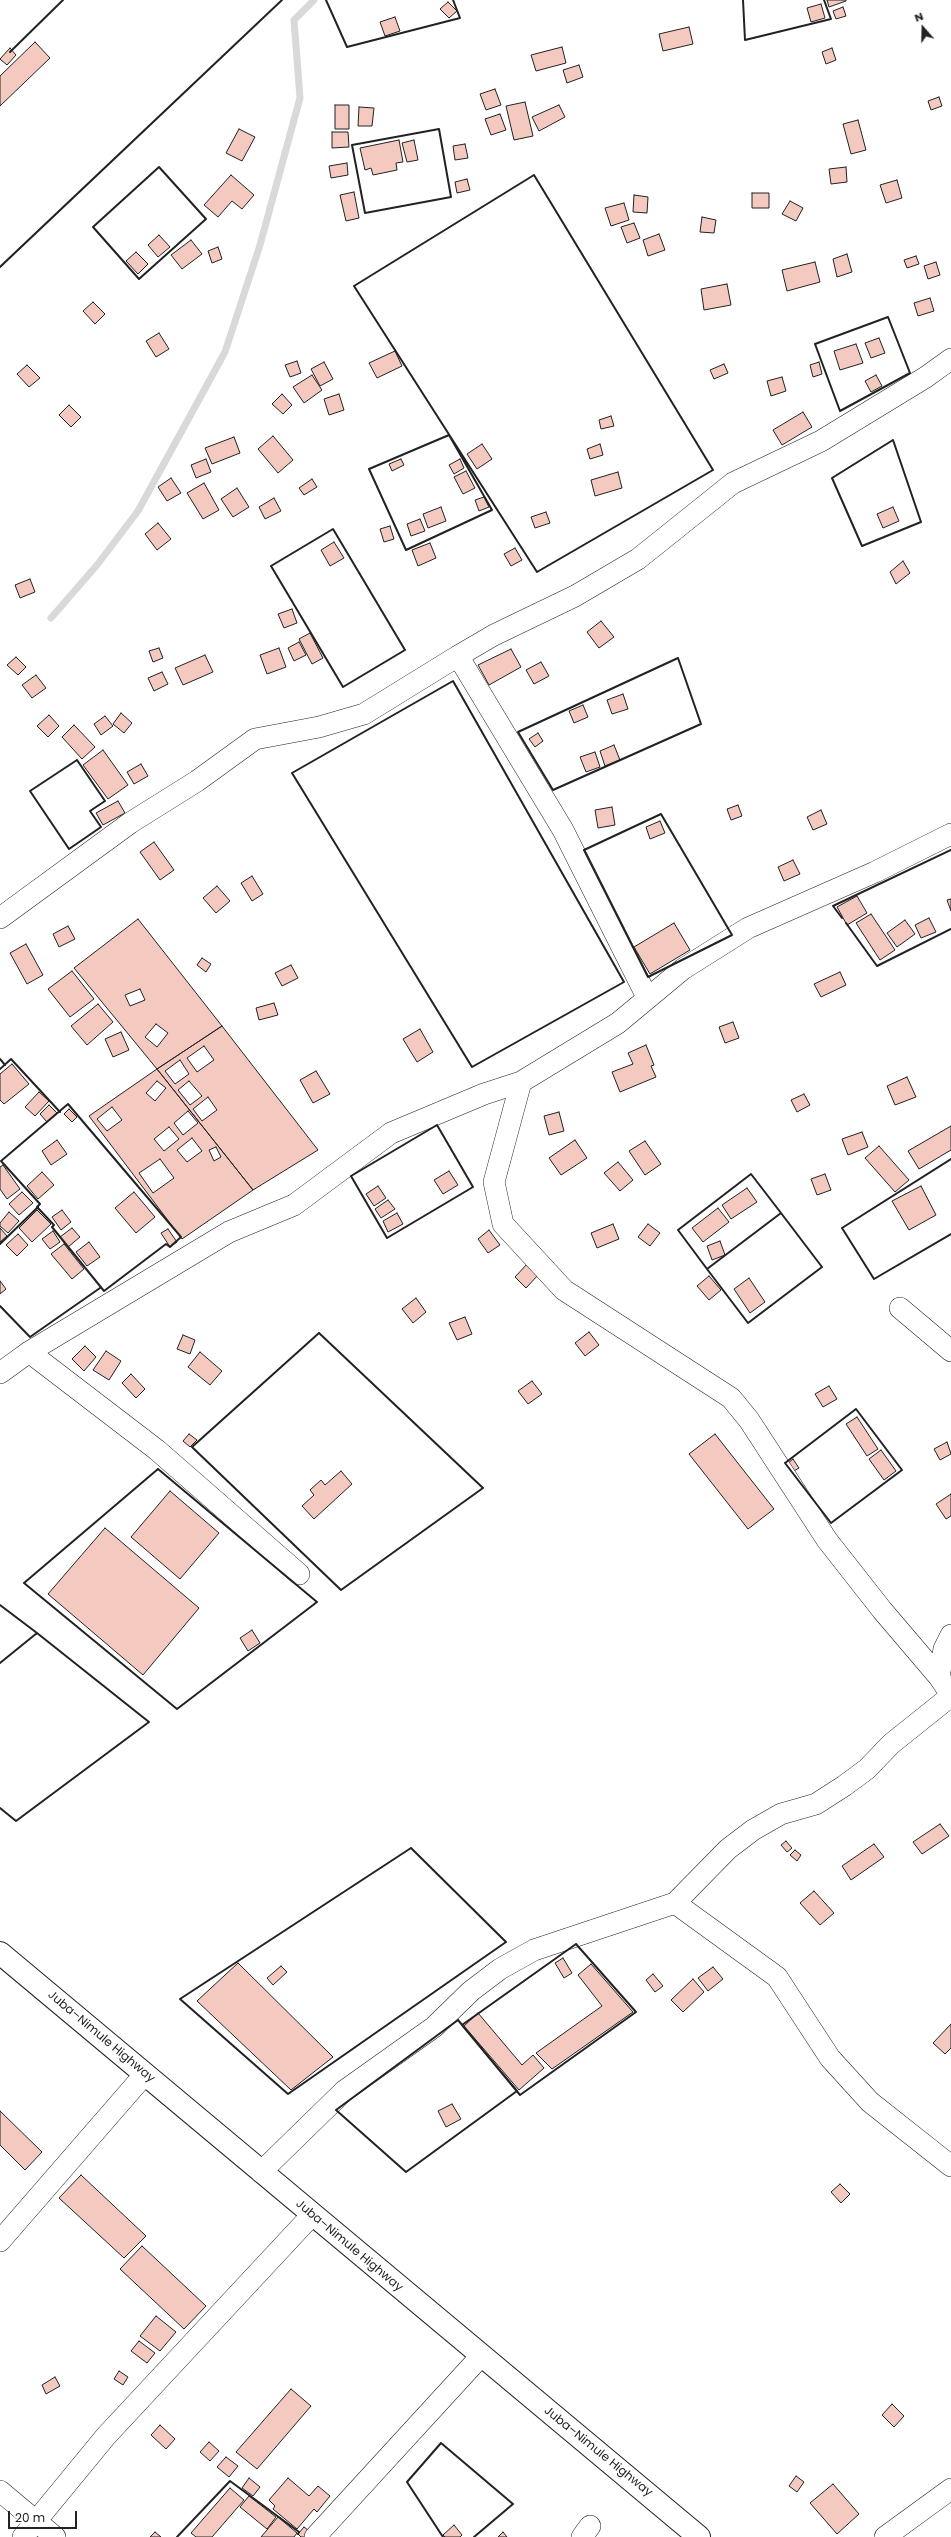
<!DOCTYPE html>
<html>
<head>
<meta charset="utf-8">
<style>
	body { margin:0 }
	#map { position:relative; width:951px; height:2537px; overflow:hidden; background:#fff; font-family:Poppins,sans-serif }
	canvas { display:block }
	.north { position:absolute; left:903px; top:8px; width:40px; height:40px; -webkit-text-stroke:3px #fff; paint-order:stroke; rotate:340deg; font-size:11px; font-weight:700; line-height:16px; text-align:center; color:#222 }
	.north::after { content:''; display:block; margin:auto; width:14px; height:18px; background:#222; clip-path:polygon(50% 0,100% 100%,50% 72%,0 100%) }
	.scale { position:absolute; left:8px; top:2511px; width:69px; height:18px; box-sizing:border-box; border:2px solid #222; border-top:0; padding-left:5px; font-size:12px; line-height:14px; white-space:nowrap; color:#222; -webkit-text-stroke:3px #fff; paint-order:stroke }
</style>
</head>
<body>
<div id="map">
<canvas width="951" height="2537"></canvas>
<div class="north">N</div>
<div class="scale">20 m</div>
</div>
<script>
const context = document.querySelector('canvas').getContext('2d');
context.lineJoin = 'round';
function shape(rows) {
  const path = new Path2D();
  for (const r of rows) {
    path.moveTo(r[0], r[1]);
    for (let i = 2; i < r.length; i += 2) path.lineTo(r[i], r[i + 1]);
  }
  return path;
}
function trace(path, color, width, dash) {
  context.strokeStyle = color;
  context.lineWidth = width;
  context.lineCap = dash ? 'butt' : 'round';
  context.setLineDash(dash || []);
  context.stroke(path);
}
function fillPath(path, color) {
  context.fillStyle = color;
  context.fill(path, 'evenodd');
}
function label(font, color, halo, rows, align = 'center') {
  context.font = font + ' Poppins,sans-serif';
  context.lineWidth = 3;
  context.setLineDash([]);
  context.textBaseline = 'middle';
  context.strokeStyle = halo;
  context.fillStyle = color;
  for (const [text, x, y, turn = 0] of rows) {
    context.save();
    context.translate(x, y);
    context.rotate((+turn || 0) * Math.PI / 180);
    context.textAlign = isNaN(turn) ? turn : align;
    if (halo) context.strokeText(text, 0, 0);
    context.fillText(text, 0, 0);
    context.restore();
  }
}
const stream = shape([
	[51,618,97,565,138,511,225,352,260,245,300,98,294,20,314,0]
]);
const building = shape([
	[827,0,846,0,846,1,829,7,827,0],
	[448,2,457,11,449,18,440,9,448,2],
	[821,4,825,18,811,22,807,8,821,4],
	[843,7,846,16,836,19,833,11,843,7],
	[395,17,400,31,385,36,380,22,395,17],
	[689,27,693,44,663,51,659,34,689,27],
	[35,42,50,58,0,106,0,76,35,42],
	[562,47,566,63,536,71,531,55,562,47],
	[10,48,16,55,7,65,0,59,10,48],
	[832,48,836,60,826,64,822,52,832,48],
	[579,65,583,77,567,83,563,70,579,65],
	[495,89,501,105,486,110,480,94,495,89],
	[939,97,942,106,931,110,928,101,939,97],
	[525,102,533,136,514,140,506,106,525,102],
	[335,105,349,105,349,129,335,129,335,105],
	[559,105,565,117,539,131,532,117,559,105],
	[359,107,374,108,372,126,358,126,359,107],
	[500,114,506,130,491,135,485,119,500,114],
	[858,120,866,150,851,154,843,124,858,120],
	[239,129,255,137,242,161,226,153,239,129],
	[332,132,348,132,349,147,332,148,332,132],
	[399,140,403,162,396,163,397,170,373,175,371,168,365,170,360,148,399,140],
	[414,140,418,160,407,162,402,143,414,140],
	[465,144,468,158,455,160,453,146,465,144],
	[347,163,348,175,331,178,329,166,347,163],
	[846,167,847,182,831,184,829,169,846,167],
	[231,175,254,195,242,209,232,201,218,217,204,205,231,175],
	[467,179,470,190,457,193,455,182,467,179],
	[897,180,902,198,886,203,880,185,897,180],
	[354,192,359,218,346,221,340,195,354,192],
	[752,193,769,193,769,208,752,208,752,193],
	[634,195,648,197,647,213,633,212,634,195],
	[790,201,803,208,796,221,782,214,790,201],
	[624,203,629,220,611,226,605,208,624,203],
	[702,217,716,220,714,233,700,232,702,217],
	[634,223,640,238,627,243,621,227,634,223],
	[659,234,665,250,648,256,643,240,659,234],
	[159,235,170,247,158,257,148,245,159,235],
	[191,240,202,254,182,269,171,255,191,240],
	[218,247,222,259,212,263,208,251,218,247],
	[136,252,148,264,138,274,126,261,136,252],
	[847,254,852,272,837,277,833,259,847,254],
	[916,256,919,264,907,268,904,260,916,256],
	[815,262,820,282,787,291,782,270,815,262],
	[936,262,940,275,928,279,924,266,936,262],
	[727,284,731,305,704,310,701,289,727,284],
	[930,298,934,311,918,316,914,303,930,298],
	[93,302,105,314,95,324,83,311,93,302],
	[159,333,169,349,156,357,146,341,159,333],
	[879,338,885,353,871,358,865,343,879,338],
	[856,344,863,363,840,370,834,351,856,344],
	[395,351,402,366,377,378,369,363,395,351],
	[297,361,301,373,290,377,285,365,297,361],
	[324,362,333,379,320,386,311,369,324,362],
	[819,362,822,374,813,377,810,365,819,362],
	[724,364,728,373,714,379,710,370,724,364],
	[27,365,40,378,29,387,17,374,27,365],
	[312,375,322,390,304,403,293,387,312,375],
	[876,375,882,386,871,392,865,381,876,375],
	[782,377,786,391,771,396,767,381,782,377],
	[282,394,292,405,283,414,272,404,282,394],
	[339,394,344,410,329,415,324,399,339,394],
	[69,405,81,417,71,427,59,415,69,405],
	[803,412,812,427,782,445,773,430,803,412],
	[611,416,614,426,601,429,599,420,611,416],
	[273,436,293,460,278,473,258,449,273,436],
	[234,437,240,453,212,464,205,448,234,437],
	[482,444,492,459,477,469,467,454,482,444],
	[600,444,603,455,590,459,587,449,600,444],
	[206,459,211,472,196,478,191,465,206,459],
	[401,459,404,465,392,471,389,464,401,459],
	[460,459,464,468,454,474,449,465,460,459],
	[466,471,475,488,463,494,454,477,466,471],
	[618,472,622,488,595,496,591,480,618,472],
	[171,478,181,493,167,501,158,487,171,478],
	[312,479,317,487,304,495,299,488,312,479],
	[204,483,219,510,203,519,187,493,204,483],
	[237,488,249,507,233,517,221,499,237,488],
	[484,497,489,507,479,511,475,500,484,497],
	[274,498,281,511,265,519,259,507,274,498],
	[441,507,446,521,428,528,423,514,441,507],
	[893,507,899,521,883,528,877,514,893,507],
	[546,512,550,523,535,528,531,517,546,512],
	[420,519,425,531,411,536,407,524,420,519],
	[158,523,171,539,157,550,145,534,158,523],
	[390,526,394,539,384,542,380,529,390,526],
	[334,542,344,558,330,566,321,550,334,542],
	[430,543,436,558,418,566,412,550,430,543],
	[515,548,522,560,511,566,504,554,515,548],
	[903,561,910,573,896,584,890,572,903,561],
	[30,579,35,592,20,598,15,585,30,579],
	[292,609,297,623,284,628,278,614,292,609],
	[601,621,614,637,599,648,587,632,601,621],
	[310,633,323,658,312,664,299,639,310,633],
	[299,642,306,655,294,661,288,648,299,642],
	[159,648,163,658,153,662,149,651,159,648],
	[279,648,286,667,267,674,260,655,279,648],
	[511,649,521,667,489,685,478,665,511,649],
	[205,655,213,672,183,685,175,668,205,655],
	[16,657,26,667,18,675,7,665,16,657],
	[541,662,549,676,534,684,526,670,541,662],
	[162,672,168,684,154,691,148,678,162,672],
	[36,675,46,688,32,698,22,685,36,675],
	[623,694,628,709,612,714,607,700,623,694],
	[583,705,588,717,574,723,569,711,583,705],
	[121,713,132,723,124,733,113,724,121,713],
	[49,715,59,726,48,737,37,726,49,715],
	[105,716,113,726,101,735,94,724,105,716],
	[74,725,95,747,82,759,62,737,74,725],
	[538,733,543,741,535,747,529,739,538,733],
	[614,745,620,760,605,766,600,751,614,745],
	[103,750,128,785,108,799,83,765,103,750],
	[595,752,600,767,586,772,580,757,595,752],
	[141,764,148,776,134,784,127,772,141,764],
	[118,801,125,813,103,825,96,813,118,801],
	[738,805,742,816,731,820,727,809,738,805],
	[612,807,615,825,598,828,595,810,612,807],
	[821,810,827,824,813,830,807,817,821,810],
	[660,821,665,833,650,839,646,827,660,821],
	[154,842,174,870,160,880,140,852,154,842],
	[793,860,800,874,784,881,778,867,793,860],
	[252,876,263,894,252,901,241,883,252,876],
	[217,886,230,901,216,913,203,898,217,886],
	[857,896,867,913,847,925,837,907,857,896],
	[951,899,951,911,947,900,951,899],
	[871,914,895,950,880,960,856,923,871,914],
	[929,918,936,932,921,938,915,925,929,918],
	[138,919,222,1026,157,1069,74,968,138,919],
	[905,920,915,934,897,947,887,933,905,920],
	[674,923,690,950,650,974,634,947,674,923],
	[68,926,75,939,59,947,53,934,68,926],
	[26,944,43,975,27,984,10,953,26,944],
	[202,958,211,964,206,972,197,965,202,958],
	[291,965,298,978,282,986,275,973,291,965],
	[72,971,94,999,70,1017,48,989,72,971],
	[840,972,846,985,821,997,814,984,840,972],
	[140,989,145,1000,130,1006,125,995,140,989],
	[274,1003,278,1015,259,1020,256,1008,274,1003],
	[98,1004,113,1022,87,1045,71,1026,98,1004],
	[733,1022,739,1038,725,1043,719,1027,733,1022],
	[156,1024,168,1033,157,1047,145,1037,156,1024],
	[222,1026,318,1150,253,1190,157,1069,222,1026],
	[420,1029,433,1052,417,1062,403,1039,420,1029],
	[121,1032,129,1050,113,1057,105,1039,121,1032],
	[646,1045,654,1065,651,1066,656,1077,620,1092,612,1072,633,1064,628,1053,646,1045],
	[204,1046,214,1060,197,1072,187,1058,204,1046],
	[180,1060,189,1074,175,1084,165,1071,180,1060],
	[12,1064,29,1084,4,1104,0,1100,0,1074,12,1064],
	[157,1069,253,1190,182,1239,89,1116,157,1069],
	[316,1071,330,1094,313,1103,300,1080,316,1071],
	[907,1077,916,1097,895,1105,887,1086,907,1077],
	[157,1081,166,1088,155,1101,146,1093,157,1081],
	[189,1081,202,1096,190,1105,178,1090,189,1081],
	[39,1092,49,1101,35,1116,25,1107,39,1092],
	[804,1094,810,1105,797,1112,791,1100,804,1094],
	[208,1097,217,1110,202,1121,193,1109,208,1097],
	[49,1105,57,1113,47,1122,40,1114,49,1105],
	[112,1107,122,1120,107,1131,97,1119,112,1107],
	[69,1109,77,1117,72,1122,64,1114,69,1109],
	[188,1111,198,1123,183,1135,174,1123,188,1111],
	[559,1112,564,1131,549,1135,544,1116,559,1112],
	[951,1126,951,1150,919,1169,908,1151,951,1126],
	[169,1127,179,1139,164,1151,154,1139,169,1127],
	[862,1132,868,1147,848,1155,842,1139,862,1132],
	[192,1138,202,1151,187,1162,177,1150,192,1138],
	[57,1140,67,1154,51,1165,42,1151,57,1140],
	[575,1140,587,1158,561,1175,549,1158,575,1140],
	[645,1141,661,1164,645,1175,629,1151,645,1141],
	[879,1146,909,1180,895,1192,865,1158,879,1146],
	[216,1147,221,1157,214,1161,209,1150,216,1147],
	[160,1159,174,1178,153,1193,139,1173,160,1159],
	[618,1162,633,1180,620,1191,604,1173,618,1162],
	[3,1165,20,1189,7,1199,0,1189,0,1167,3,1165],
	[449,1171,458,1185,443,1194,434,1180,449,1171],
	[42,1172,54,1185,38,1199,27,1186,42,1172],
	[825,1174,831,1190,817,1195,811,1179,825,1174],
	[378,1186,386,1198,374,1206,366,1194,378,1186],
	[921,1186,936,1215,909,1230,892,1201,921,1186],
	[747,1188,757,1202,731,1219,722,1205,747,1188],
	[22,1192,33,1203,19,1215,9,1204,22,1192],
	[134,1192,155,1217,136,1233,115,1208,134,1192],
	[388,1200,395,1209,381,1218,375,1209,388,1200],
	[718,1208,729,1222,703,1242,692,1228,718,1208],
	[37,1210,51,1224,32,1242,19,1228,37,1210],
	[62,1210,71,1222,61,1230,52,1217,62,1210],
	[9,1212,19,1221,8,1233,0,1226,0,1223,9,1212],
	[397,1213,403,1224,388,1232,383,1221,397,1213],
	[613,1224,619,1239,597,1248,591,1233,613,1224],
	[648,1224,660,1233,650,1246,638,1237,648,1224],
	[0,1228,7,1236,0,1242,0,1228],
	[72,1228,80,1237,68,1247,60,1237,72,1228],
	[168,1229,177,1242,170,1247,161,1233,168,1229],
	[489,1230,500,1245,488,1253,478,1239,489,1230],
	[53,1231,60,1242,50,1249,42,1239,53,1231],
	[18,1234,28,1245,17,1256,6,1245,18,1234],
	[720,1241,725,1255,712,1260,707,1246,720,1241],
	[89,1242,100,1257,87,1266,76,1252,89,1242],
	[64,1244,84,1269,72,1279,51,1254,64,1244],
	[528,1263,539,1274,526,1288,515,1277,528,1263],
	[709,1276,721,1290,709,1300,697,1286,709,1276],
	[749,1278,765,1302,750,1313,734,1289,749,1278],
	[0,1281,6,1289,0,1294,0,1281],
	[416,1298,426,1312,413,1323,402,1309,416,1298],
	[465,1317,472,1334,457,1340,449,1323,465,1317],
	[589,1332,599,1345,585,1356,575,1343,589,1332],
	[183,1335,195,1340,190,1354,177,1349,183,1335],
	[85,1346,96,1357,84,1371,72,1359,85,1346],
	[106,1351,121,1361,109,1380,93,1370,106,1351],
	[200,1352,222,1371,210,1385,188,1367,200,1352],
	[131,1374,145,1389,136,1398,122,1383,131,1374],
	[532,1381,542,1394,528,1404,518,1391,532,1381],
	[829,1386,837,1399,823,1407,815,1394,829,1386],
	[857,1417,878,1449,867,1456,846,1424,857,1417],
	[189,1434,197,1440,190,1447,183,1441,189,1434],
	[715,1434,774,1509,748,1529,689,1454,715,1434],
	[947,1442,951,1454,940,1460,934,1449,947,1442],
	[881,1450,896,1471,884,1480,869,1459,881,1450],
	[793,1459,799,1468,792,1472,787,1464,793,1459],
	[341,1471,352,1484,314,1519,302,1506,314,1495,310,1490,321,1480,325,1485,341,1471],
	[170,1491,219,1533,180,1579,131,1537,170,1491],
	[951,1494,951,1516,946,1519,936,1504,951,1494],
	[105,1528,199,1608,143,1675,48,1594,105,1528],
	[252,1630,260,1643,248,1651,240,1638,252,1630],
	[940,1824,949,1836,922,1854,913,1842,940,1824],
	[786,1841,792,1848,787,1852,781,1845,786,1841],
	[874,1844,884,1857,851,1880,842,1866,874,1844],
	[795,1850,801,1855,797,1861,790,1855,795,1850],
	[814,1891,834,1913,820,1925,800,1903,814,1891],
	[563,1958,572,1973,564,1978,555,1963,563,1958],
	[238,1963,333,2057,291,2090,197,2001,238,1963],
	[591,1964,633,2012,552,2069,536,2053,602,2006,578,1975,591,1964],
	[281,1966,287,1972,273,1985,267,1978,281,1966],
	[713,1967,723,1979,708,1991,698,1978,713,1967],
	[653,1974,663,1986,655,1992,646,1980,653,1974],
	[693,1979,704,1992,683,2012,671,2000,693,1979],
	[478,2013,522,2065,533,2055,544,2068,519,2090,464,2026,478,2013],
	[951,2024,951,2048,945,2054,933,2043,951,2024],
	[452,2104,461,2119,446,2127,438,2111,452,2104],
	[0,2111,42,2152,25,2170,0,2145,0,2111],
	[81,2175,146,2236,124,2258,59,2198,81,2175],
	[840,2184,850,2194,841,2203,831,2192,840,2184],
	[142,2246,206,2306,184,2329,120,2269,142,2246],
	[156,2316,176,2332,160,2351,140,2336,156,2316],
	[139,2341,155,2353,147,2363,131,2351,139,2341],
	[119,2371,128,2377,123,2385,114,2379,119,2371],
	[55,2377,60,2386,46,2394,42,2385,55,2377],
	[291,2389,311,2406,257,2469,236,2452,291,2389],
	[892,2404,904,2416,894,2427,882,2415,892,2404],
	[160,2425,175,2439,166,2449,151,2435,160,2425],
	[209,2442,219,2451,210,2461,200,2452,209,2442],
	[226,2457,238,2466,229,2477,217,2467,226,2457],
	[796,2476,804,2482,797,2492,789,2486,796,2476],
	[249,2478,260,2487,253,2496,242,2488,249,2478],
	[288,2478,309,2496,318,2486,330,2496,317,2512,314,2509,297,2529,273,2509,275,2506,269,2500,288,2478],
	[833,2484,859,2514,837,2534,810,2503,833,2484],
	[230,2488,244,2500,212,2537,196,2537,191,2533,230,2488],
	[249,2496,276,2517,267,2529,240,2507,249,2496],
	[278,2517,297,2533,294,2537,261,2537,278,2517],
	[454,2525,462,2535,460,2537,445,2537,443,2535,454,2525],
	[304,2527,312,2533,309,2537,301,2537,298,2534,304,2527],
	[155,2532,161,2537,150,2537,155,2532],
	[503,2532,507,2537,498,2537,503,2532]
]);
const minor = shape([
	[458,656,563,830,647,997],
	[0,918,130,823,197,781,255,739,319,727,364,714,458,656,494,635,575,596,638,559,733,483,821,441,926,377,951,359],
	[521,1082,494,1182,503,1224,564,1290,731,1398,749,1420,827,1540,882,1610,939,1677,951,1695],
	[900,1308,951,1351],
	[29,1352,157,1450,299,1574],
	[0,1373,29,1352,229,1232,294,1205,391,1133,484,1094,521,1082,618,1023,683,969,748,928,875,872,951,834],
	[939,1677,944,1649,951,1635],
	[675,1903,777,1977,830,2058,870,2102,951,2166],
	[261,2172,344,2091,434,2027,471,1991,500,1969,534,1950,675,1903,728,1849,753,1830,781,1814,816,1804,844,1786,867,1769,891,1744,951,1696],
	[0,2241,145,2074],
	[0,2491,55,2537],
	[23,2537,106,2436,312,2215],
	[315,2537,481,2356],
	[582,2537,590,2526],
	[885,2537,951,2489]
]);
const primary = shape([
	[0,1953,699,2537]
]);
const wall = shape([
	[326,0,347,47,460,18,453,0],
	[743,0,745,40,831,19,824,0],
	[10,52,63,0],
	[439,129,451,197,365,213,352,145,439,129],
	[159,167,206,219,139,279,93,227,159,167],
	[534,175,713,470,537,572,354,286,534,175],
	[0,267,282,0],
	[888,317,910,373,840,411,815,344,888,317],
	[449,435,492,510,406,550,369,469,449,435],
	[893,440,921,522,862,546,832,478,893,440],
	[333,529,405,650,343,687,271,566,333,529],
	[678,658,701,724,553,790,518,732,678,658],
	[453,681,624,982,472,1067,292,773,453,681],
	[77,760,105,801,90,811,101,827,69,849,30,791,77,760],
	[661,814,732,935,648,977,584,850,661,814],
	[842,918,833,906,951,850],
	[846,923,877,966,951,929],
	[0,1059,5,1065],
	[0,1069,11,1059,60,1112],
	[68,1104,181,1237,170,1247,166,1244,104,1291,52,1227,54,1225,37,1207,40,1204,1,1161,68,1104],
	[437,1125,473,1187,387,1238,351,1176,437,1125],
	[951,1159,842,1228,874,1279,951,1234],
	[751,1174,781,1213,707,1269,678,1230,751,1174],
	[781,1213,822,1267,748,1323,707,1269,781,1213],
	[0,1244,38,1207],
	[0,1306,30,1337,100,1288],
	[319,1333,483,1488,341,1590,192,1447,319,1333],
	[856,1409,902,1470,831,1523,785,1463,856,1409],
	[158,1469,317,1602,177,1709,24,1583,158,1469],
	[0,1605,37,1633,36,1634],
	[0,1663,37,1633,149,1722,16,1821,0,1808],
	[411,1848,506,1942,288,2094,180,1999,411,1848],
	[576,1944,636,2012,520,2095,462,2025,576,1944],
	[458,2020,517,2091,406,2172,336,2110,458,2020],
	[177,2537,230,2481,299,2532,298,2534],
	[443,2537,407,2482,441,2443,513,2504,474,2537]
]);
const streetNames = [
	["Juba–Nimule Highway",101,2037,40],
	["Juba–Nimule Highway",349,2246,40],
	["Juba–Nimule Highway",598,2452,39]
];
trace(stream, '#d9d9d9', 7);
fillPath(building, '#f3c9c0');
trace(building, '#222', 1);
trace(minor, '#222', 22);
trace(primary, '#222', 24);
trace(minor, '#fff', 21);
trace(primary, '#fff', 22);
trace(wall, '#222', 2);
label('12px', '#222', '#fff', streetNames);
</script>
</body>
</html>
